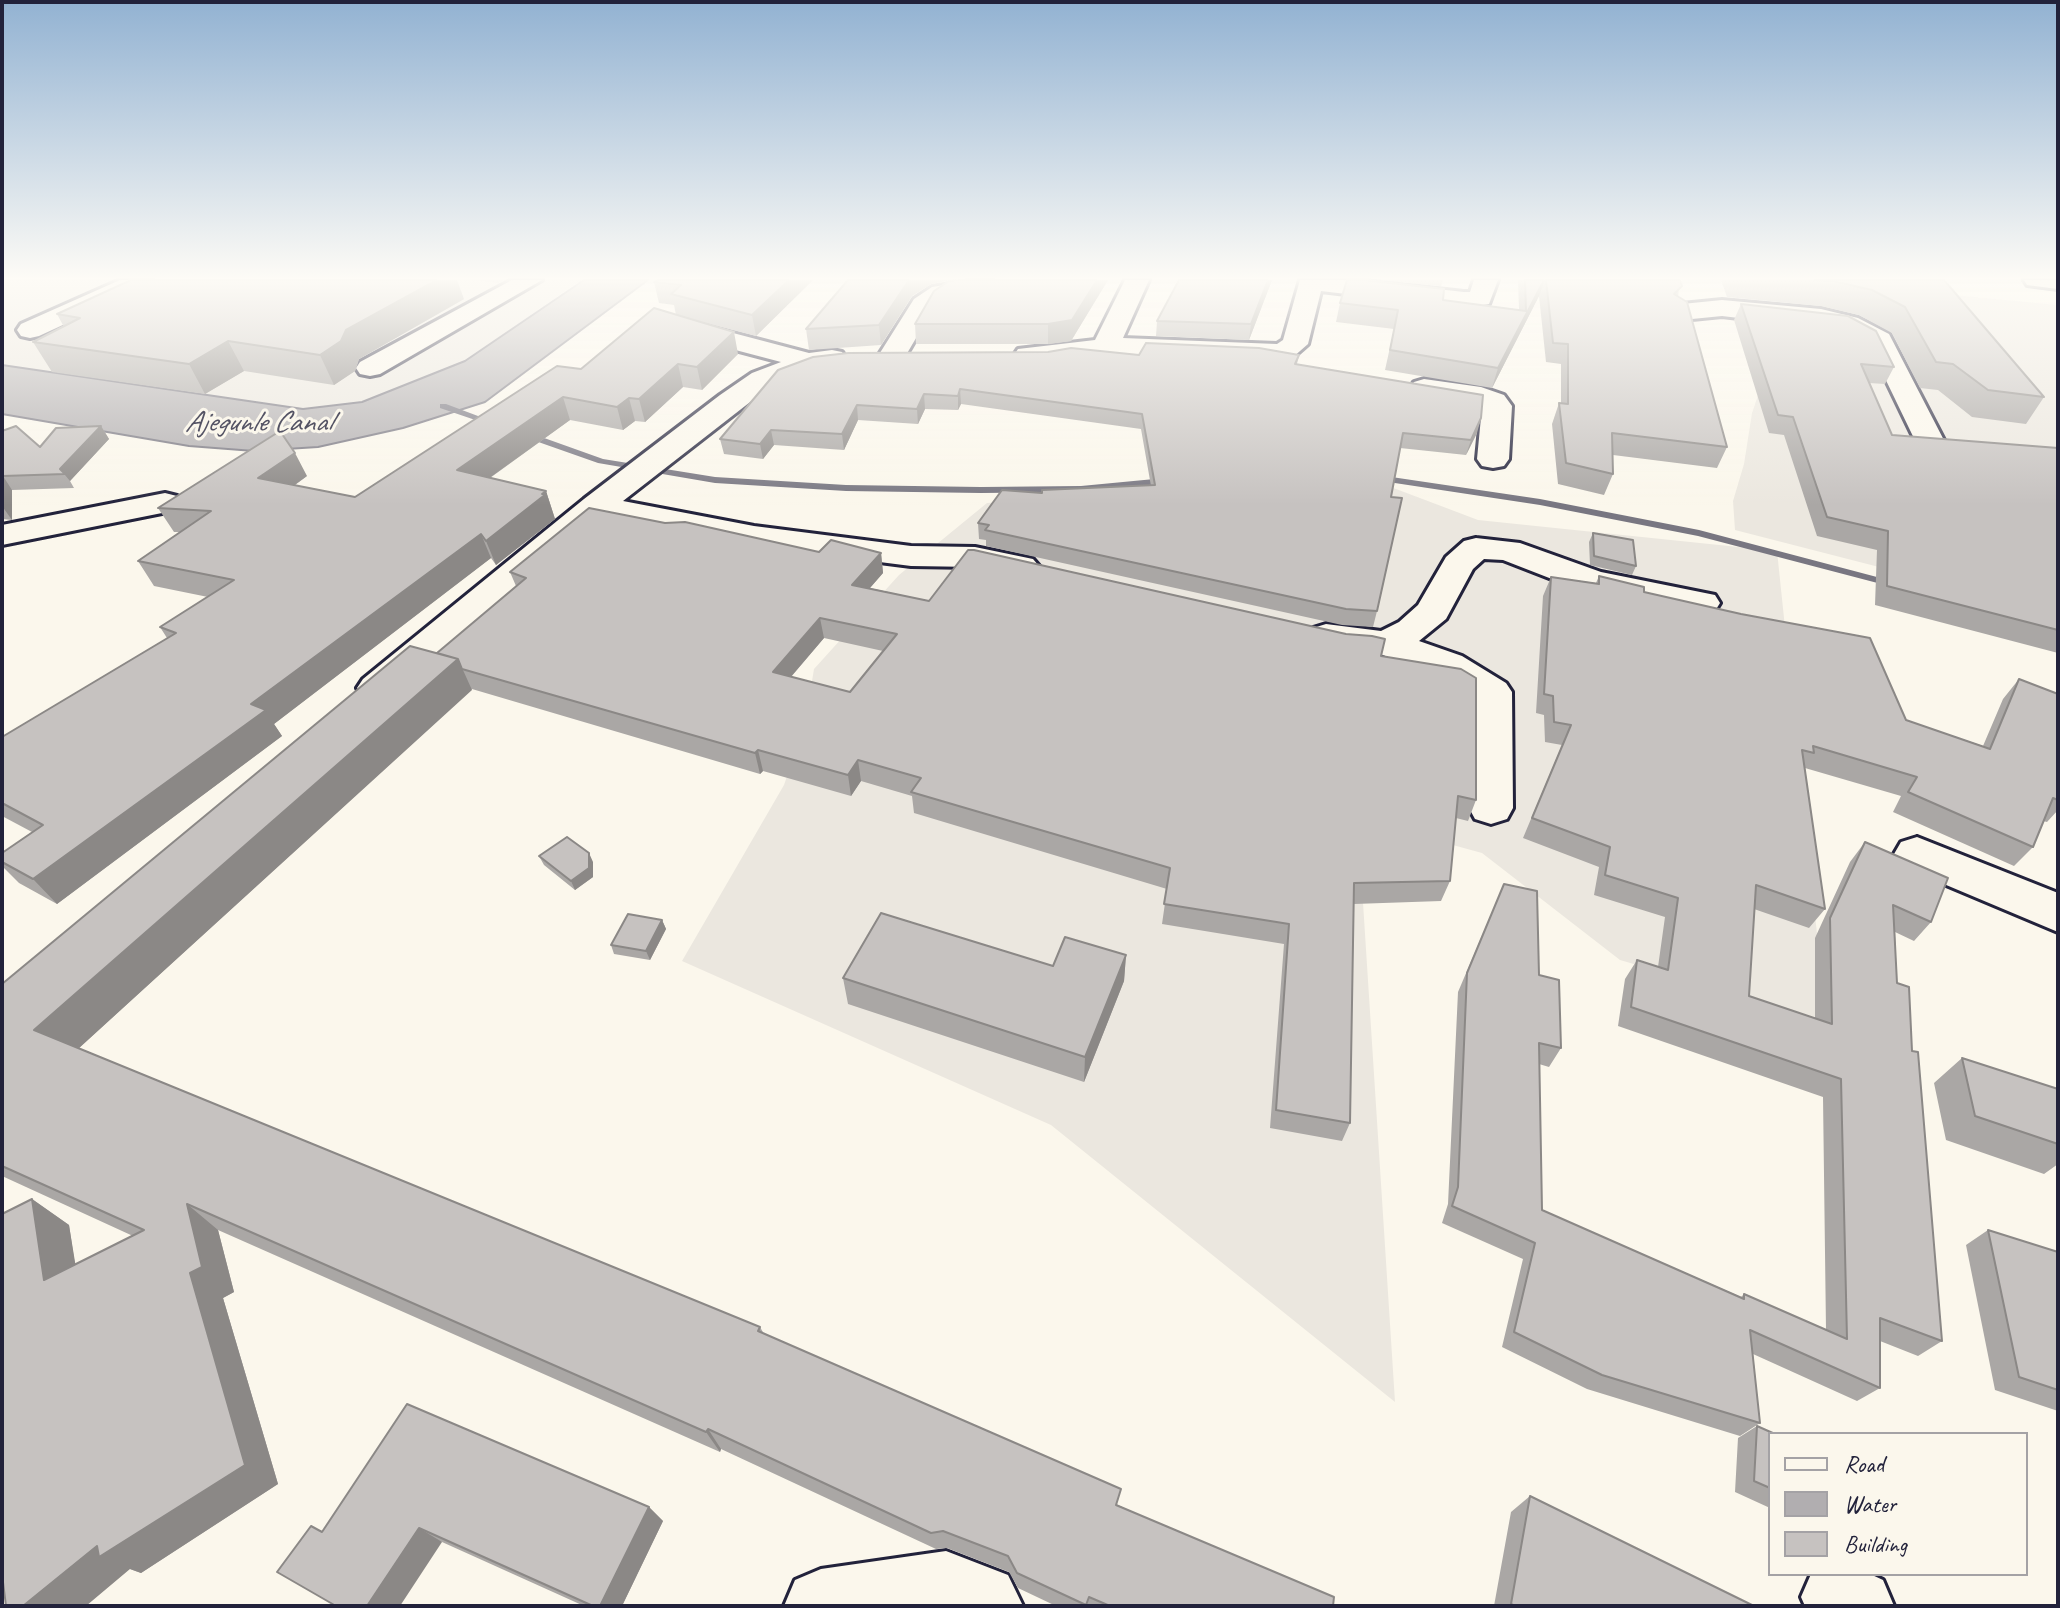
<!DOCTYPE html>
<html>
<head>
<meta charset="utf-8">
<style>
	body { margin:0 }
	#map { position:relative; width:2060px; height:1608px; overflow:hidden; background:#fbf7ec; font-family:Caveat,sans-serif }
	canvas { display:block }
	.frame { position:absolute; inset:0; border:4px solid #22223b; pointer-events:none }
	.legend { position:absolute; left:1768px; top:1432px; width:260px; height:144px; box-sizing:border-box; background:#fbf7ec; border:2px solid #a4a2a5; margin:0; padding:10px 14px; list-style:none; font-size:24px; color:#22223b }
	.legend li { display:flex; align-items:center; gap:16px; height:40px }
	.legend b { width:40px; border:2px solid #a4a2a5 }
</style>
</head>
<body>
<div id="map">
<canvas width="2060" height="1608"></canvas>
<div class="frame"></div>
<ul class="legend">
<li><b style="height:10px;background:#fbf7ec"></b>Road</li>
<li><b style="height:22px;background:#b1aeb0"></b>Water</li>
<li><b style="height:22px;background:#c6c2c0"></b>Building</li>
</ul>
</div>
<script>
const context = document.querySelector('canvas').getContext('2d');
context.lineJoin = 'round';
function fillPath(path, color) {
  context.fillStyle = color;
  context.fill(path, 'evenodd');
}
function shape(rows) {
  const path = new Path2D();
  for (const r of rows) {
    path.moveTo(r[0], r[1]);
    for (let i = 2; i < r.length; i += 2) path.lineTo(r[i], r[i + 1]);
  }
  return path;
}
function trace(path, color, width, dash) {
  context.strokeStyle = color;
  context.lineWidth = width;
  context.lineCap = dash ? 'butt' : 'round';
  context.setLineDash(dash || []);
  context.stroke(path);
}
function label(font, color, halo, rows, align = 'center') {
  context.font = font + ' Caveat,sans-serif';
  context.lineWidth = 6;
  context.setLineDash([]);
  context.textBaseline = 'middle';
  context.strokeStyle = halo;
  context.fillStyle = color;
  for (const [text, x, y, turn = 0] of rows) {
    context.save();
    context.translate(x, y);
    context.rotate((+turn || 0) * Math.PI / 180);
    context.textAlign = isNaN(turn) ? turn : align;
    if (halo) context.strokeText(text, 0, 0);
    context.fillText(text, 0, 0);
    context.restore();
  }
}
const built = shape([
	[2,280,581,280,465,361,362,402,303,409,2,365],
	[1797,280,2058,305,2058,613,1735,530,1733,501,1744,464,1752,413],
	[1255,481,1375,481,1478,520,1777,551,1826,1020,1620,960,1482,853,1398,830,1357,809,1395,1402,1051,1125,682,961,784,785,805,723,814,669,899,575,987,503]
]);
const water = shape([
	[584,280,648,280,485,402,403,428,318,447,254,451,189,446,2,414,2,365,303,409,362,402,465,361,584,280]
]);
const stream = shape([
	[440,404,446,404,494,422,487,424,440,408,440,404],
	[527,434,533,434,603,459,715,477,846,485,981,487,1081,486,1165,478,1169,481,1165,484,1081,492,981,493,846,491,715,483,598,463,527,438,527,434],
	[1378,475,1540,499,1699,530,1892,581,1894,583,1889,586,1698,536,1540,505,1375,480,1374,478,1378,475]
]);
const minor = shape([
	[120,280,152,280,149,285,39,336,30,338,21,336,17,330,21,324,120,280],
	[512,280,542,280,380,374,370,376,360,374,356,368,360,362,512,280],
	[975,280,993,281,996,286,993,291,948,299,933,309,902,362,882,362,878,356,914,299,932,287,975,280],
	[1125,280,1149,280,1123,338,1277,344,1283,340,1300,280,1356,280,1464,292,1470,292,1474,280,1498,280,1489,304,1464,308,1321,291,1308,344,1292,358,1282,360,1107,353,1084,359,1018,361,1014,355,1018,349,1095,340,1125,280],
	[2024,280,2058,280,2058,289,2027,285,2024,280],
	[1722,300,1821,309,1858,318,1889,334,1948,448,1944,455,1922,455,1869,345,1840,330,1722,316,1682,320,1669,312,1682,304,1722,300],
	[680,319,809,353,832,350,842,352,846,358,842,364,814,369,772,385,623,501,754,526,911,546,975,547,1033,559,1039,566,1033,573,1021,577,975,567,911,566,754,546,604,517,391,697,377,701,363,697,357,688,363,679,584,499,720,395,752,373,781,362,671,333,667,327,671,321,680,319],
	[1424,379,1481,387,1504,395,1512,406,1509,459,1504,466,1493,468,1482,466,1477,459,1482,407,1414,394,1410,388,1414,382,1424,379],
	[165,493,177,496,181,503,177,510,2,545,2,525,165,493],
	[1476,538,1520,543,1601,572,1715,595,1720,603,1715,611,1702,614,1647,606,1575,588,1503,560,1484,559,1473,569,1446,619,1419,641,1462,656,1506,683,1512,692,1513,808,1507,819,1491,824,1475,819,1469,808,1472,697,1434,674,1380,654,1313,644,1307,636,1313,628,1326,624,1381,631,1399,622,1418,605,1446,557,1464,541,1476,538],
	[1917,837,2058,893,2058,932,1901,866,1894,854,1901,842,1917,837],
	[946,1551,1008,1575,1023,1606,784,1606,795,1580,821,1569,946,1551],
	[1811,1574,1870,1574,1883,1580,1894,1606,1805,1606,1801,1597,1811,1574]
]);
const wall = shape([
	[476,280,503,280,498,283],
	[658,280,813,280,756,336,679,316,738,354,702,390,683,387,645,422,635,421,623,430,570,420,490,478,546,491,555,519,496,565,491,558,274,724,282,736,57,904,19,883,2,866,2,853,32,832,2,816,2,737,167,638,160,627,208,597,154,586,138,561,180,532,174,532,158,508,307,476,295,485,355,497,676,315,674,305,659,303,654,282],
	[848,280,950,280,931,284,912,296,881,345,809,350,806,329],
	[1108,280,1071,341,1048,344,916,344,915,324],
	[1179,280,1272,280,1249,340,1156,336,1157,321],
	[1377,280,1443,280,1441,286],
	[1518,280,1680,280,1678,297,1727,447,1717,468,1613,455,1613,474,1604,495,1558,484,1552,424,1559,403,1561,403,1561,364,1546,362,1539,296,1492,388,1385,370,1394,329,1336,322,1340,303,1443,300,1519,310],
	[1721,280,1944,280,2044,397,2026,424,1972,417,1938,390,1920,388,1892,333,1859,315,1821,306,1727,297],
	[464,299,359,359,355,371,334,385,244,371,205,394,52,372,33,342,64,327,57,314],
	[1741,304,1894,367,1885,384,1869,383,1892,435,2058,448,2058,653,1875,605,1877,550,1817,536,1784,435,1769,433,1734,320],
	[1139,355,1299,355,1297,364,1477,433,1466,455,1400,448,1391,497,1377,611,1373,627,1342,625,986,546,986,540,979,539,978,523,1042,493,1151,486,1141,429,961,404,958,410,925,409,918,424,858,420,844,450,774,445,763,459,724,454,720,439,778,370],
	[101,426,109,439,70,481,74,488,12,490,12,520,2,519,2,431,40,447],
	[665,523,819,552,881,553,883,573,870,588,929,601,1381,656,1476,800,1468,821,1456,818,1450,881,1441,901,1354,904,1350,1123,1342,1141,1270,1128,1284,944,1162,924,1167,889,914,813,912,796,861,781,851,796,763,771,760,774,472,689,79,1048,760,1327,764,1334,1118,1505,1333,1606,1056,1606,1018,1588,1009,1572,947,1548,936,1549,721,1449,720,1452,218,1230,234,1292,223,1298,278,1484,141,1573,130,1569,32,1199,69,1225,75,1265,133,1236,2,1176,2,984,437,653,516,586,510,572],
	[824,638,883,651,850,692,791,677],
	[1593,533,1636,566,1632,575,1590,565,1589,542],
	[1599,576,1644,592,1906,720,1983,746,2003,699,2019,679,2058,694,2058,810,2047,822,2043,821,2033,847,2014,866,1893,812,1901,796,1805,768,1825,909,1809,928,1754,909,1749,996,1815,1019,1815,938,1850,862,1865,842,1931,922,1914,941,1895,932,1897,983,1912,1051,1942,1341,1918,1356,1880,1341,1880,1388,1857,1401,1753,1354,1760,1423,1740,1436,1587,1389,1502,1347,1523,1259,1442,1223,1448,1204,1458,992,1504,884,1539,975,1561,1048,1549,1067,1539,1064,1542,1210,1741,1297,1744,1294,1826,1330,1823,1097,1618,1026,1625,979,1637,960,1658,967,1665,917,1594,895,1599,867,1523,838,1562,745,1545,742,1544,715,1536,713,1543,596,1551,577,1596,583],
	[539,856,593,862,593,877,575,890,544,865],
	[662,920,666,929,650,960,614,954,611,945],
	[1126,955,1124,981,1084,1082,848,1004,843,978,1053,966],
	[1962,1058,2058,1089,2058,1164,2044,1174,1946,1140,1934,1083],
	[1988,1230,2058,1252,2058,1411,1995,1390,1966,1245],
	[1757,1426,1770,1434,1770,1508,1735,1492,1738,1438],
	[1530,1496,1754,1606,1494,1606,1511,1512],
	[649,1507,663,1521,622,1606,584,1606,442,1542,322,1532]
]);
const shadedWall = shape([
	[437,280,457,280,464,299,359,359,355,371,334,385,320,355,346,330],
	[789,280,813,280,756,336,752,315],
	[909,280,950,280,931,284,912,296,881,345,879,325],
	[1097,280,1108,280,1071,341,1048,344,1048,324],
	[1268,280,1272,280,1249,340,1251,324],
	[1545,280,1539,296,1492,388,1498,368],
	[734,332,738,354,702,390,697,367],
	[228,341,244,371,205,394,189,364],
	[678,364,683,387,645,422,639,399],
	[960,389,961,404,958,410,958,396],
	[924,394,925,409,918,424,917,409],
	[563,397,570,420,467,494,457,470],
	[629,398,635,421,623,430,617,407],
	[857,405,858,420,844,450,842,434],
	[1481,418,1477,433,1466,455,1471,440],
	[101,426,109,439,70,481,60,469],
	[771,430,774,445,763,459,760,444],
	[295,453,307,476,271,502,258,478],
	[3,476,12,490,12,520,2,506],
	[546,491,555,519,496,565,486,541],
	[481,534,491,558,274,724,282,736,57,904,33,879,251,704],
	[881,553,883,573,855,605,852,585],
	[820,618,824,638,777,693,773,672],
	[458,659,472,690,67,1059,34,1030],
	[758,750,763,771,760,774,755,753],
	[858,760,861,781,851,796,848,775],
	[589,853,593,862,593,877,575,890,571,881],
	[662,920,666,929,650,960,646,951],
	[1126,955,1124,981,1084,1082,1085,1057],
	[32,1199,69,1225,82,1305,44,1280],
	[187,1204,218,1230,234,1292,223,1298,278,1484,141,1573,130,1569,86,1606,23,1606,190,1273],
	[708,1429,721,1449,720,1452,706,1432],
	[649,1507,663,1521,622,1606,600,1606],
	[419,1528,442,1542,400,1606,367,1606]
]);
const building = shape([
	[131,280,437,280,346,330,341,341,320,355,228,341,189,364,33,342,80,318,57,314,131,280],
	[658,280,789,280,752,315,671,294,681,285,654,282,658,280],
	[848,280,909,280,879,325,806,329,848,280],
	[962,280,1097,280,1072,320,1048,324,915,324,934,291,949,281,962,280],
	[1179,280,1268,280,1251,324,1157,321,1179,280],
	[1347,280,1363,280,1444,289,1443,300,1526,311,1525,280,1544,280,1498,368,1390,350,1398,310,1340,303,1347,280],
	[1546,280,1680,280,1682,286,1674,294,1687,302,1727,447,1612,433,1613,474,1566,463,1559,403,1568,404,1568,344,1553,343,1546,280],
	[1815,280,1944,280,2044,397,1988,390,1953,364,1936,362,1905,307,1872,290,1833,281,1815,280],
	[1741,304,1848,316,1876,331,1894,367,1861,364,1892,435,2058,448,2058,630,1887,586,1888,531,1827,517,1793,417,1778,415,1741,304],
	[654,308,734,332,697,367,678,364,639,399,629,398,617,407,563,397,457,470,546,491,542,494,546,494,486,541,481,534,251,704,266,710,33,879,2,862,2,853,43,825,2,803,2,737,176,633,160,627,234,580,138,561,211,511,158,508,280,431,295,453,258,478,355,497,557,366,581,369,654,308],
	[1146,343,1259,348,1299,355,1295,364,1483,395,1481,418,1471,440,1403,433,1391,497,1402,498,1377,611,1346,609,985,530,989,525,978,523,1002,490,1042,493,1042,490,1155,485,1142,414,960,389,958,396,924,394,917,409,857,405,842,434,771,430,760,444,720,439,778,370,813,357,848,353,1048,352,1071,348,1139,355,1146,343],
	[16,426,40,447,56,428,101,426,60,469,65,474,3,476,2,506,2,431,16,426],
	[589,508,665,523,685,522,819,552,831,540,881,553,852,585,929,601,968,550,974,550,1346,634,1372,636,1385,639,1381,656,1461,669,1476,678,1476,800,1458,796,1450,881,1354,883,1350,1123,1276,1110,1289,924,1164,904,1170,868,911,792,921,778,858,760,848,775,758,750,755,753,462,669,458,659,437,653,526,578,510,572,589,508],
	[820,618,897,634,850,692,773,672,820,618],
	[1593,533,1633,540,1636,566,1594,556,1593,533],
	[1599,576,1644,587,1644,592,1741,614,1870,638,1906,720,1990,749,2019,679,2058,694,2058,800,2053,798,2033,847,1908,792,1917,777,1813,746,1814,753,1802,750,1825,909,1756,885,1749,996,1832,1024,1830,918,1865,842,1948,878,1931,922,1893,905,1897,983,1909,987,1912,1051,1918,1052,1942,1341,1880,1318,1880,1388,1750,1330,1760,1423,1602,1375,1514,1332,1535,1243,1452,1206,1458,1187,1467,973,1504,884,1537,891,1539,975,1559,980,1561,1048,1539,1043,1542,1210,1744,1299,1744,1294,1847,1339,1841,1079,1631,1007,1637,960,1668,970,1678,898,1605,875,1610,847,1532,818,1571,725,1554,722,1553,696,1544,694,1551,577,1599,584,1599,576],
	[410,646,458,659,34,1030,760,1327,758,1331,1121,1489,1116,1505,1334,1597,1333,1606,1110,1606,1089,1597,1086,1605,1017,1573,1008,1556,943,1531,931,1533,708,1429,706,1432,187,1204,202,1267,190,1273,245,1465,99,1557,97,1546,23,1606,6,1606,2,1574,2,1214,32,1199,44,1280,144,1230,2,1166,2,984,410,646],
	[567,837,589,853,589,868,571,881,539,856,567,837],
	[881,913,1053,966,1065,937,1126,955,1085,1057,843,978,881,913],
	[628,914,662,920,646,951,611,945,628,914],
	[1962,1058,2058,1089,2058,1144,1975,1116,1962,1058],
	[1988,1230,2058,1252,2058,1390,2019,1377,1988,1230],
	[407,1404,649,1507,600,1606,593,1606,419,1528,367,1606,336,1606,277,1572,311,1526,322,1532,407,1404],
	[1757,1426,1775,1434,1770,1434,1770,1488,1754,1481,1757,1426],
	[1530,1496,1754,1606,1515,1606,1511,1604,1530,1496]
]);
const farWaternames = [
	["Ajegunle Canal",258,423]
];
fillPath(built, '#ebe7df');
fillPath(water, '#b1aeb0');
trace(water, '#787681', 2);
fillPath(stream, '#787681');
trace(minor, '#22223b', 6);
fillPath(minor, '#fbf7ec');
fillPath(wall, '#aaa7a5');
fillPath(shadedWall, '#8b8886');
fillPath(building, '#c6c2c0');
trace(building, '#8b8886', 2);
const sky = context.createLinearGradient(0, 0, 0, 505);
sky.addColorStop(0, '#92b2d2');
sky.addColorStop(0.55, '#fdfbf6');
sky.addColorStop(1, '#fdfbf600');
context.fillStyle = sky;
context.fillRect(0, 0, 2060, 505);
label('italic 30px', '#545364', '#fbf7ec', farWaternames);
</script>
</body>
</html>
